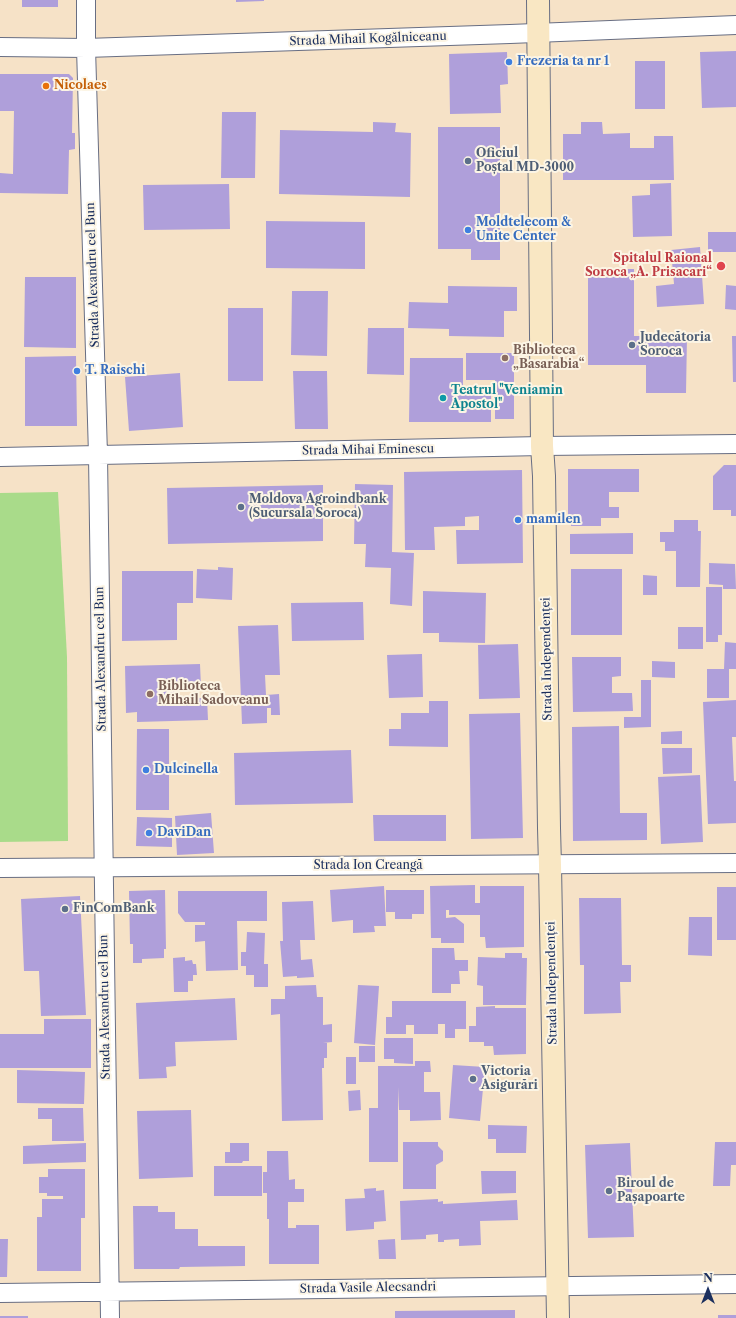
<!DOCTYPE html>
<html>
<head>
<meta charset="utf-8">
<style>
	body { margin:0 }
	#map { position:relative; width:736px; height:1318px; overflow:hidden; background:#f6e2c7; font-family:"Libre Caslon Text",serif }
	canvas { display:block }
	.north { position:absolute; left:688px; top:1270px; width:40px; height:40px; -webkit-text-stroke:3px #fcf5e5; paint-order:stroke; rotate:0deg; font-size:11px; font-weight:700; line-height:16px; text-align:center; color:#1b2f5e }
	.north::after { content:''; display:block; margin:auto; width:14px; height:18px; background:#1b2f5e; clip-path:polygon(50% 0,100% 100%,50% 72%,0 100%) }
</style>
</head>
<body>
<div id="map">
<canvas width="736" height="1318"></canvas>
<div class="north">N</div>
</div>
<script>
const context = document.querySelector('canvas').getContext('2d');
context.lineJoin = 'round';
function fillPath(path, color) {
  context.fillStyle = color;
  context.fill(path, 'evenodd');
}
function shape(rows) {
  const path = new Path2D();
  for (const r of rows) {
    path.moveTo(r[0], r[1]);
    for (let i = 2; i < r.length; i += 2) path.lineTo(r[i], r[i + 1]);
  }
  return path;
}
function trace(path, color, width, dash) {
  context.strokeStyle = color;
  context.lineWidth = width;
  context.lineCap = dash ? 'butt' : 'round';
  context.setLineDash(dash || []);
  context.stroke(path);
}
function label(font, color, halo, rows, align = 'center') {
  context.font = font + ' "Libre Caslon Text",serif';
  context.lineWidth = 4;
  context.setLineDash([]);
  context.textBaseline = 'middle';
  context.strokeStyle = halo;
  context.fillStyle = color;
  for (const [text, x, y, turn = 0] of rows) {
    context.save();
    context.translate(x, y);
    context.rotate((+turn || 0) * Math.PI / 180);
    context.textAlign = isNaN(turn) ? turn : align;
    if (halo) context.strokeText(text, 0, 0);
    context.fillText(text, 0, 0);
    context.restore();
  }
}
const green = shape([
	[58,492,67,657,68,841,0,842,0,493]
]);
const building = shape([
	[22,0,58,0,58,7,22,7],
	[236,0,264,0,264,1,236,2],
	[736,51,736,107,702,108,700,52],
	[507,52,508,84,500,85,501,113,450,114,449,54],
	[635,61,665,61,665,109,635,109],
	[0,74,69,74,73,78,72,133,75,133,75,149,69,150,68,194,0,193,0,173,13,174,14,111,0,111],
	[222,112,256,112,255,178,221,178],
	[373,122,396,123,395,132,411,133,410,197,279,194,280,130,373,132],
	[581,122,602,122,603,134,630,133,630,148,654,148,654,136,673,136,674,180,563,180,563,134,581,134],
	[438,127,500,127,500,260,471,260,471,249,438,249],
	[671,183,672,236,633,237,632,196,650,195,650,184],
	[229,184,230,229,144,230,143,185],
	[266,221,365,222,365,269,266,268],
	[708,232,736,232,736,252,708,252],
	[700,247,704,304,657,307,656,286,674,284,671,250],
	[588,269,634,269,634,336,687,336,686,393,646,393,646,365,588,365],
	[25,277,76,277,76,348,24,347],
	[726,285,736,286,736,310,725,309],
	[448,286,517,287,517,311,504,311,504,337,449,336,449,329,408,328,409,302,448,303],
	[292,291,328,291,327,356,291,355],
	[228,308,263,308,263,381,228,381],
	[368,328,404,328,404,375,367,374],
	[732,336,736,336,736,382,733,382],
	[466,353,514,353,514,419,495,419,495,380,466,380],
	[76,356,77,426,25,426,25,357],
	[410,358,463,358,463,386,491,386,491,422,409,422],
	[293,371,327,371,328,429,295,429],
	[180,373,183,427,129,431,125,377],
	[724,465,736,465,736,516,731,516,731,510,713,510,713,476],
	[568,469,639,469,639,492,609,492,609,507,619,507,619,518,601,518,601,526,571,526,571,519,568,519],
	[522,470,523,563,457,564,456,530,479,530,479,516,465,517,465,526,434,527,435,550,405,550,404,472],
	[355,484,393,485,392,552,414,553,412,606,390,604,391,568,365,567,366,544,354,544],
	[323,485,323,541,168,544,167,488],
	[674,520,698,520,698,531,701,531,700,587,676,587,676,551,665,551,665,542,660,542,660,532,674,532],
	[633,533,633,554,570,554,570,534],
	[709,563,735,564,736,589,723,589,723,585,709,584],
	[218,567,233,568,232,600,196,598,197,569,218,570],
	[571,569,622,569,622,635,571,635],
	[122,571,193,571,193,603,177,603,177,640,122,641],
	[643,575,657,576,657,595,643,595],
	[706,587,722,587,722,635,718,635,718,642,706,642],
	[423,591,486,593,485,643,439,642,439,633,423,633],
	[363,602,364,640,292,641,291,603],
	[278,625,280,675,265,675,266,695,279,694,280,715,271,715,271,708,267,708,267,723,242,724,238,626],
	[678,627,703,627,703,649,678,649],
	[725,642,736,643,736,669,729,669,729,698,707,698,707,669,724,669],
	[518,644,520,698,479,699,478,645],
	[422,654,423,697,389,698,387,655],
	[572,657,621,657,621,676,612,677,612,693,632,693,633,711,573,712],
	[652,661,675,662,675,678,652,677],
	[200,664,201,687,183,688,183,691,174,692,175,695,163,696,163,700,172,700,171,697,190,696,190,698,207,698,208,720,137,722,137,712,126,713,125,666],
	[641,680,651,680,651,727,624,728,624,717,641,717],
	[736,700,736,737,732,737,734,781,736,781,736,823,708,824,703,702],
	[429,701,448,701,448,747,389,746,389,729,401,729,401,713,429,713],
	[520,713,523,838,471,839,469,714],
	[619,726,620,813,647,813,647,840,573,841,572,727],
	[137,729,169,729,169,810,136,810],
	[682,731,682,744,661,744,661,732],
	[662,748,692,748,692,773,663,774],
	[351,750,353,803,235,805,234,753],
	[700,775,703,842,661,844,658,777],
	[211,813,214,853,177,855,175,816],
	[373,815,446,815,446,841,374,841],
	[137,817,172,818,172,847,136,846],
	[475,885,475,903,480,903,480,886,524,886,524,947,486,948,485,937,480,937,480,915,449,915,449,910,446,910,446,918,455,917,464,924,464,943,441,943,441,938,431,938,430,886],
	[384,886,386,926,374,926,375,932,353,933,353,920,332,922,330,890],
	[717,887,736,887,736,940,717,940],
	[165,890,166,949,164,949,164,958,142,959,142,963,133,963,133,944,130,944,129,891],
	[386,890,424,890,424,914,412,914,412,919,395,919,395,912,386,912],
	[178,891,267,891,267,921,237,921,238,970,206,971,205,941,195,942,195,925,205,925,205,922,185,922,178,913],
	[80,896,86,1015,41,1016,39,971,24,971,21,899],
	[579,898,621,898,622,965,631,965,631,982,620,982,621,1013,584,1014,584,965,580,965],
	[313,901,315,940,300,940,301,960,312,959,314,977,297,978,297,976,283,977,280,941,283,941,282,902],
	[689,917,712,917,712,956,688,955],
	[247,932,265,933,264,964,268,964,268,987,254,987,254,975,246,975,246,966,241,966,241,952,246,952],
	[432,948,454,948,455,960,468,960,468,971,459,971,460,984,451,984,451,993,432,993],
	[505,953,522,953,522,958,527,958,526,1005,483,1005,483,986,477,985,478,957,505,958],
	[185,957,185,961,192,960,193,964,196,964,197,975,193,975,193,981,188,981,188,992,174,992,173,958],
	[316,985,317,997,323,997,323,1025,332,1024,332,1042,323,1043,327,1043,327,1058,324,1058,324,1068,322,1068,323,1120,282,1121,280,1014,271,1015,271,999,285,999,285,986],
	[358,985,379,986,375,1045,354,1043],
	[235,998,237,1040,175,1042,176,1066,166,1067,167,1078,139,1079,136,1003],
	[392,1001,466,1001,466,1029,455,1029,455,1038,445,1038,445,1024,438,1024,438,1034,414,1034,414,1025,406,1025,406,1034,386,1034,386,1017,392,1017],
	[495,1006,495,1008,526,1008,526,1054,494,1055,493,1046,484,1046,484,1042,469,1042,469,1026,476,1026,476,1007],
	[44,1019,91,1019,91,1068,0,1068,0,1034,44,1034],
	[384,1038,413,1038,413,1064,394,1063,394,1059,384,1059],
	[359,1046,375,1046,375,1062,359,1062],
	[346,1057,356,1057,356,1084,346,1084],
	[415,1061,430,1061,431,1072,424,1072,424,1092,440,1092,441,1120,410,1121,410,1110,399,1110,398,1087,398,1162,369,1162,369,1108,378,1108,378,1066,415,1066],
	[453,1065,485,1067,480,1121,449,1118],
	[17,1070,85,1072,84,1104,17,1103],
	[360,1090,361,1110,349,1111,348,1091],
	[38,1108,83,1108,84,1141,52,1141,52,1119,38,1119],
	[191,1110,193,1177,139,1179,137,1111],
	[488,1125,527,1126,526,1153,496,1153,496,1139,488,1139],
	[403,1142,438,1142,438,1146,443,1151,443,1161,436,1165,436,1189,403,1189],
	[715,1142,736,1142,736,1165,731,1165,730,1186,713,1186],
	[86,1143,86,1162,23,1164,23,1146],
	[230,1143,249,1143,249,1161,243,1161,242,1163,225,1163,225,1152,230,1152],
	[630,1143,634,1237,588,1238,585,1145],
	[267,1151,288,1151,289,1180,295,1179,295,1189,304,1189,304,1202,288,1202,288,1228,296,1228,296,1225,319,1225,319,1264,269,1264,269,1219,267,1219,267,1193,263,1193,263,1172,267,1172],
	[214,1166,262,1166,262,1196,214,1196],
	[48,1169,85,1169,85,1218,81,1218,81,1271,37,1271,37,1217,42,1217,42,1199,63,1199,63,1196,47,1196,47,1193,39,1193,39,1177,48,1177],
	[481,1171,516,1171,516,1193,482,1194],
	[376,1188,376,1191,384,1190,386,1221,374,1222,374,1229,346,1231,345,1199,365,1198,364,1189],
	[438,1199,438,1202,443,1201,443,1204,517,1200,518,1220,480,1221,481,1245,459,1246,459,1239,444,1240,444,1242,438,1242,438,1234,426,1235,426,1239,401,1240,400,1201],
	[133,1206,158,1206,158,1212,175,1212,175,1229,198,1229,198,1246,245,1246,245,1266,180,1267,179,1269,134,1269],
	[0,1239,8,1239,7,1277,0,1277],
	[395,1239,396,1259,379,1259,378,1240],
	[515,1310,515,1318,395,1318,395,1311],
	[718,1315,736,1315,736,1318,718,1318],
	[0,1316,28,1316,28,1318,0,1318]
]);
const street = shape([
	[86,0,86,48,98,455,110,1318],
	[0,47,86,48,510,34,736,25],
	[0,457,542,446,736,444],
	[0,868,736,863],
	[0,1293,736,1284]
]);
const secondary = shape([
	[538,0,542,446,544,476,549,828,550,865,558,1318]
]);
const markers = [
	[509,62,4,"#3f7fe0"],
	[46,86,4,"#e8710a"],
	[468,161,4,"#5c6f8a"],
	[468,230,4,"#3f7fe0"],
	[721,266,5,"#e0444e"],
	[632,345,4,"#5c6f8a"],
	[505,358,4,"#8d6e63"],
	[77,371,4,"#3f7fe0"],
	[443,398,4,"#0f9aa8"],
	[241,507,4,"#5c6f8a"],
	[518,520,4,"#3f7fe0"],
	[150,694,4,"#8d6e63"],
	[146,770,4,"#3f7fe0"],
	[149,833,4,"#3f7fe0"],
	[65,909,4,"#5c6f8a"],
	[473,1079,4,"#5c6f8a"],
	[609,1191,4,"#5c6f8a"]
];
const streetNames = [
	["Strada Mihail Kogălniceanu",368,39,-2],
	["Strada Alexandru cel Bun",93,275,-92],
	["Strada Mihai Eminescu",368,450,-1],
	["Strada Alexandru cel Bun",101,659,-91],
	["Strada Independenței",547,659,-91],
	["Strada Ion Creangă",368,866],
	["Strada Independenței",552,983,-91],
	["Strada Alexandru cel Bun",105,1007,-91],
	["Strada Vasile Alecsandri",368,1288,-1]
];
const shopNames = [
	["Frezeria ta nr 1",517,62],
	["Moldtelecom &",476,223],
	["Unite Center",476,237],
	["T. Raischi",85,371],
	["mamilen",526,520],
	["Dulcinella",154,770],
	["DaviDan",157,833]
];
const foodNames = [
	["Nicolaes",54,86]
];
const serviceNames = [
	["Oficiul",476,154],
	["Poștal MD-3000",476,168],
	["Judecătoria",640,338],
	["Soroca",640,352],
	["Moldova Agroindbank",249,500],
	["(Sucursala Soroca)",249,514],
	["FinComBank",73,909],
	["Victoria",481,1072],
	["Asigurări",481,1086],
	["Biroul de",617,1184],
	["Pașapoarte",617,1198]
];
const healthNames = [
	["Spitalul Raional",712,259],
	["Soroca „A. Prisacari“",712,273]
];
const educationNames = [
	["Biblioteca",513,351],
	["„Basarabia“",513,365],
	["Biblioteca",158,687],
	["Mihail Sadoveanu",158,701]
];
const cultureNames = [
	["Teatrul \"Veniamin",451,391],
	["Apostol\"",451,405]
];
fillPath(green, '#a9db8a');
fillPath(building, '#af9fda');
trace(street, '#686e83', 20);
trace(secondary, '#686e83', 24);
trace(street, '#fff', 18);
trace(secondary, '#f9e7c3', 22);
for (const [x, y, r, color] of markers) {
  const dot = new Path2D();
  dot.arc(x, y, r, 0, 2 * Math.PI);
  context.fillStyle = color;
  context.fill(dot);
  trace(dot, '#fcf5e5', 1.5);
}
label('12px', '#1b2f5e', '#fcf5e5', streetNames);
label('bold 12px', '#366cbe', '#fcf5e5', shopNames, 'left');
label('bold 12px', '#c56008', '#fcf5e5', foodNames, 'left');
label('bold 12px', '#4e5e75', '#fcf5e5', serviceNames, 'left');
label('bold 12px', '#be3a42', '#fcf5e5', healthNames, 'right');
label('bold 12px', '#785e54', '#fcf5e5', educationNames, 'left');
label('bold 12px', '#0d838f', '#fcf5e5', cultureNames, 'left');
</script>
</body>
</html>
